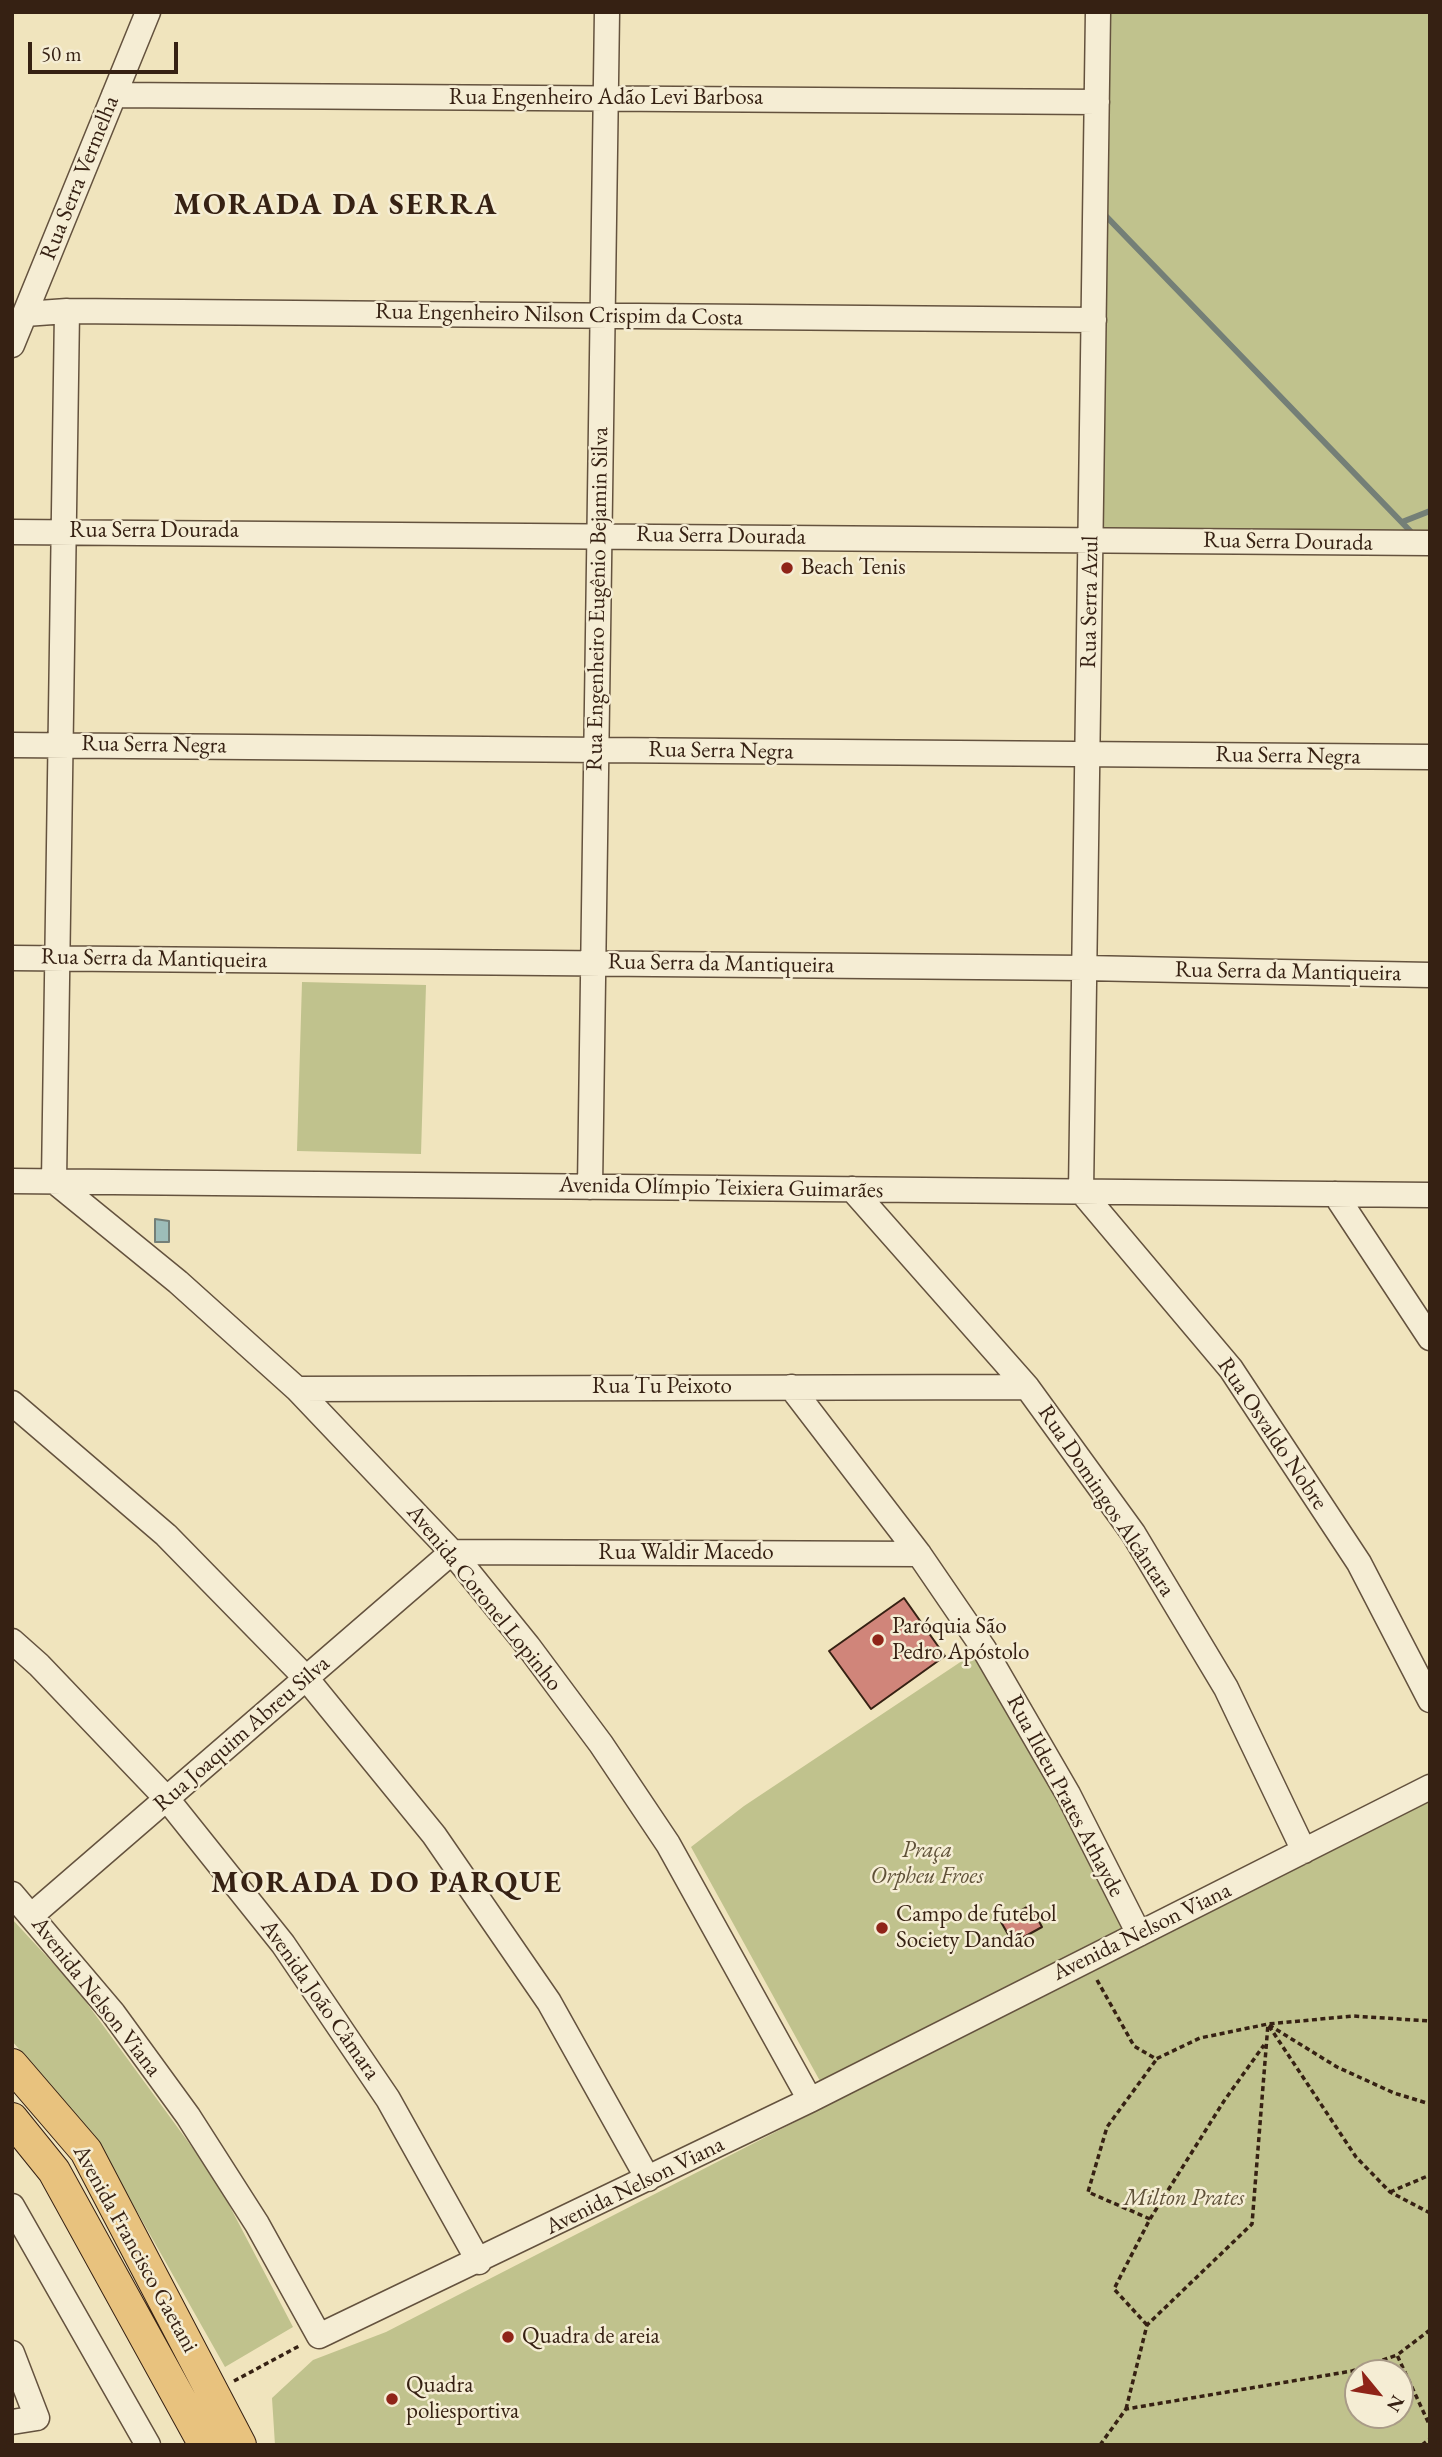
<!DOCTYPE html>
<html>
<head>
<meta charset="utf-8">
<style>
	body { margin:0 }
	#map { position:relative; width:1442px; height:2457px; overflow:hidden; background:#f0e4bd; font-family:"EB Garamond",serif }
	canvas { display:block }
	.frame { position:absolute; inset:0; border:14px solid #362113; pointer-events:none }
	.north { position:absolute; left:1344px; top:2359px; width:70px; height:70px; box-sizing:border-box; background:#f5edd4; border:2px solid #a99b87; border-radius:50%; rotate:120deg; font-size:19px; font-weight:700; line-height:28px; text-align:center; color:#362113 }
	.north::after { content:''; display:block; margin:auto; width:24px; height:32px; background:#8f2418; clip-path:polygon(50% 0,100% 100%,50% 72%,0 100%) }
	.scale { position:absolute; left:28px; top:42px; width:150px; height:32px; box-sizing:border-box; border:4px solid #362113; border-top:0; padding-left:9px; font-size:21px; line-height:24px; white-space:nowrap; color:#362113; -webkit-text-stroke:5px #f5edd4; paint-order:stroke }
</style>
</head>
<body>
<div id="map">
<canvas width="1442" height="2457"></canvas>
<div class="frame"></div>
<div class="north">N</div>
<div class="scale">50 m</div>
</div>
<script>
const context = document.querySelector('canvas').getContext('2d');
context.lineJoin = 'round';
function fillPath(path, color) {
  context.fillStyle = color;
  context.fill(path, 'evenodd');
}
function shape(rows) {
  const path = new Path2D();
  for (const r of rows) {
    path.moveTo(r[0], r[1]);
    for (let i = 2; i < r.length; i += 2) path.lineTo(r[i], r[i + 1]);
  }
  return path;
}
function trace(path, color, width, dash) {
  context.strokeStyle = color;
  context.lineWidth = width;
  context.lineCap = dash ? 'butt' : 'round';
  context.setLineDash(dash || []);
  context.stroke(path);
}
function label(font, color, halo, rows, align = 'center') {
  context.font = font + ' "EB Garamond",serif';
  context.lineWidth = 5;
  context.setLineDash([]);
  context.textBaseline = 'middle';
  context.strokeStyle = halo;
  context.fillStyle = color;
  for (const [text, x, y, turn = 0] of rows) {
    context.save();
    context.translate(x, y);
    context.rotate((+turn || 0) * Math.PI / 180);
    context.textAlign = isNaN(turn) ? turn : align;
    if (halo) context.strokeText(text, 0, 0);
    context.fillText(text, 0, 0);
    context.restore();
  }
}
const green = shape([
	[1098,12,1430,12,1430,543,1090,540],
	[302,982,426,985,421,1154,297,1151],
	[974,1653,1062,1795,1131,1930,820,2081,691,1847,744,1806],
	[1430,1796,1430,2445,275,2445,272,2398,313,2360,386,2332],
	[1358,2373,1400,2373,1400,2415,1358,2415],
	[12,1919,75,1987,216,2180,293,2327,225,2367,122,2185,62,2099,12,2041]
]);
const water = shape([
	[155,1219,169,1221,169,1242,155,1242,155,1219]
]);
const stream = shape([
	[1102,212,1415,536],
	[1402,522,1430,511]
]);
const building = shape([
	[904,1598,945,1656,871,1709,829,1651,904,1598],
	[1030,1905,1042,1927,1013,1943,1001,1922,1030,1905]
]);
const path = shape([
	[1097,1980,1134,2046,1156,2059,1200,2038,1268,2024,1353,2016,1430,2021],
	[1269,2025,1337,2067,1394,2093,1430,2104],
	[1269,2026,1356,2157,1390,2192,1430,2213],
	[1390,2192,1430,2175],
	[1150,2219,1088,2192,1107,2127,1156,2060],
	[1147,2325,1114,2289,1150,2219,1224,2101,1264,2045],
	[1430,2330,1397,2355,1430,2426],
	[234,2381,301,2345],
	[1126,2409,1147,2325,1252,2224,1268,2024],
	[1100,2445,1126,2409,1352,2371,1397,2355],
	[1422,2445,1430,2439]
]);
const minor = shape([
	[1098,12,1081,1191,1231,1369,1359,1563,1430,1700],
	[114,95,1097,102],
	[67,311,54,1181,178,1282,297,1389,452,1552,528,1646,601,1744,668,1844,810,2100],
	[25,314,67,311,1094,320],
	[12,345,148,12],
	[12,532,1430,543],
	[12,745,1430,757],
	[12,958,1084,968,1430,975],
	[12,1181,1430,1195],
	[590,1187,607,12],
	[852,1189,1027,1387,1133,1533,1226,1688,1304,1851],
	[1335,1194,1430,1338],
	[791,1387,919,1554,984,1649,1068,1794,1139,1934],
	[297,1389,1027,1387],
	[12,1403,166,1535,306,1678,434,1835,549,2002,648,2179],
	[12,1641,39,1665,167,1799,283,1944,388,2099,479,2262],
	[12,1894,113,2013,188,2116,257,2224,319,2336,810,2100,1430,1787],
	[32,1915,452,1552,919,1554],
	[12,2206,148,2445],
	[12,2353,37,2418,12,2422]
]);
const major = shape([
	[12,2065,86,2151,240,2445],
	[12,2119,54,2171,205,2445]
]);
const markers = [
	[787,568,7,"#8f2418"],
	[878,1640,7,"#8f2418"],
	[882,1928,7,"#8f2418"],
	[508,2337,7,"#8f2418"],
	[392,2399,7,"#8f2418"]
];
const streetNames = [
	["Rua Engenheiro Adão Levi Barbosa",606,98],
	["Rua Serra Vermelha",80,178,-68],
	["Rua Engenheiro Nilson Crispim da Costa",559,315,1],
	["Rua Serra Dourada",154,531],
	["Rua Serra Dourada",721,536,1],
	["Rua Serra Dourada",1288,542,1],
	["Rua Engenheiro Eugênio Bejamin Silva",598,599,-89],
	["Rua Serra Azul",1090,602,-89],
	["Rua Serra Negra",154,745,1],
	["Rua Serra Negra",721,751,1],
	["Rua Serra Negra",1288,756,1],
	["Rua Serra da Mantiqueira",154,959,1],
	["Rua Serra da Mantiqueira",721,964,1],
	["Rua Serra da Mantiqueira",1288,972,1],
	["Avenida Olímpio Teixiera Guimarães",721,1188,1],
	["Rua Tu Peixoto",662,1387],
	["Rua Osvaldo Nobre",1272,1434,56],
	["Rua Domingos Alcântara",1106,1501,56],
	["Rua Waldir Macedo",686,1553],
	["Avenida Coronel Lopinho",484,1598,51],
	["Rua Joaquim Abreu Silva",242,1734,-41],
	["Rua Ildeu Prates Athayde",1065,1796,62],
	["Avenida Nelson Viana",1142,1932,-26],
	["Avenida Nelson Viana",96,1997,52],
	["Avenida João Câmara",320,2000,55],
	["Avenida Nelson Viana",635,2186,-26],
	["Avenida Francisco Gaetani",135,2249,61]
];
const poiNames = [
	["Beach Tenis",801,568],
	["Paróquia São",892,1627],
	["Pedro Apóstolo",892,1653],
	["Campo de futebol",896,1915],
	["Society Dandão",896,1941],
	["Quadra de areia",522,2337],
	["Quadra",406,2386],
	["poliesportiva",406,2412]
];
const parkNames = [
	["Praça",927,1851],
	["Orpheu Froes",927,1877],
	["Milton Prates",1184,2199]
];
const districtNames = [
	["MORADA DA SERRA",336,206],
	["MORADA DO PARQUE",387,1884]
];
fillPath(green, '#c0c28d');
fillPath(water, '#9dbdb9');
trace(water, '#747f77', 2);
trace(stream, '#747f77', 6);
fillPath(building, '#d0857a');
trace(building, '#362113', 2);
trace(minor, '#64523e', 27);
trace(major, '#362113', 34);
trace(path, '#362113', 3.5, [5, 3.5]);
trace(minor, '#f5edd4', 24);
trace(major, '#e8c27e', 32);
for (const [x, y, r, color] of markers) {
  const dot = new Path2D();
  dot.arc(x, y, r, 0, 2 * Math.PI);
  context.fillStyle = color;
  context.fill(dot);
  trace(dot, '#f5edd4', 2.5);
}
label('23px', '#362113', '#f5edd4', streetNames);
label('23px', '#362113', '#f5edd4', poiNames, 'left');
label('italic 23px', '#5f5138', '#f5edd4', parkNames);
context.letterSpacing = '2px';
label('bold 30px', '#362113', '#f5edd4', districtNames);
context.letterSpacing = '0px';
</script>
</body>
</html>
